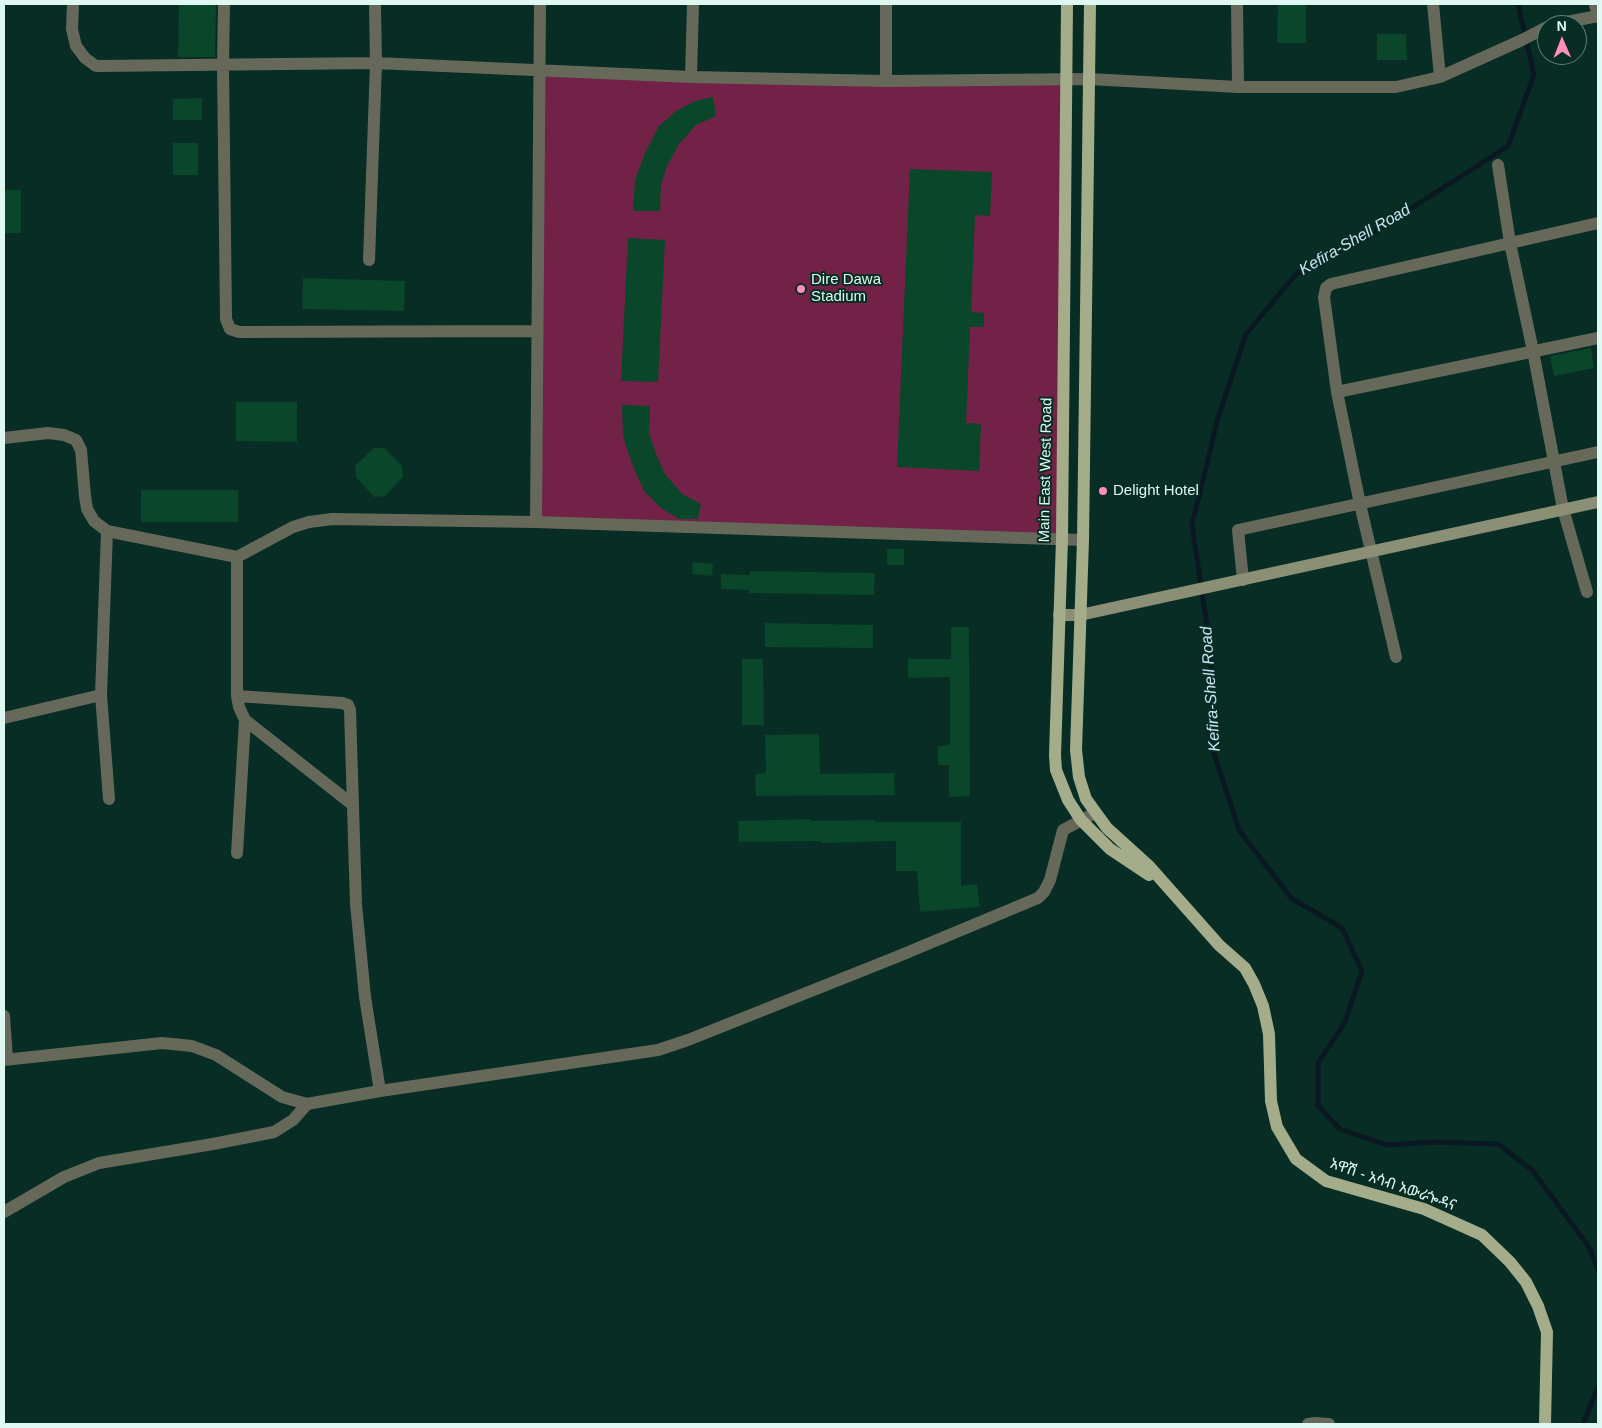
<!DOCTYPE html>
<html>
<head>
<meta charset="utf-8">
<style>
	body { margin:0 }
	#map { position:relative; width:1602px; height:1428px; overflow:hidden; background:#072d25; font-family:Arial,sans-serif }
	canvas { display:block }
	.frame { position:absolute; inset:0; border:5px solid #dff8f1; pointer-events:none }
	.north { position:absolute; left:1537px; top:15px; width:50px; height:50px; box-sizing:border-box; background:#072d25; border:1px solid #5d7e77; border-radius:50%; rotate:359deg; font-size:14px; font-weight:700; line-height:20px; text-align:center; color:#dff8f1 }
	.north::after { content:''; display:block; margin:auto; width:18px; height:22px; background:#ff8eba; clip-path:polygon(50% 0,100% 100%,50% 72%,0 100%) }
</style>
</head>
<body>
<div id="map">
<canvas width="1602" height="1428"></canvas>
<div class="frame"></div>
<div class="north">N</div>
</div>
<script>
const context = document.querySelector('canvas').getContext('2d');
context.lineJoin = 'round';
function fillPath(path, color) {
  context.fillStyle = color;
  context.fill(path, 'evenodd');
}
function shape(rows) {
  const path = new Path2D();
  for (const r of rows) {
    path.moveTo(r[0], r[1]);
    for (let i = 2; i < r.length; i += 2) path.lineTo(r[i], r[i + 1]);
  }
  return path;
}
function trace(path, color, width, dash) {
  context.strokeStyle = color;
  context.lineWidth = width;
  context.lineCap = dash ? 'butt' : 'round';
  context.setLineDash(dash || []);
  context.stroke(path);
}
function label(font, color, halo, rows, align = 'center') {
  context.font = font + ' Arial,"Noto Sans Ethiopic",sans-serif';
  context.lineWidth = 4;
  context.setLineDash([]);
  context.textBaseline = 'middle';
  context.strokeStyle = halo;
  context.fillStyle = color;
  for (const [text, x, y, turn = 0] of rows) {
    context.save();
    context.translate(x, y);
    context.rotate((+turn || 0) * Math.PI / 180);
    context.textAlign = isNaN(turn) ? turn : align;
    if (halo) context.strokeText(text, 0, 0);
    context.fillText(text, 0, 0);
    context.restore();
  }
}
const green = shape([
	[539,71,1066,80,1062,539,536,522]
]);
const stream = shape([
	[1518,4,1534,75,1508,146,1370,235,1297,273,1246,334,1218,418,1192,525,1210,646,1214,753,1239,830,1291,898,1342,928,1362,971,1345,1022,1318,1063,1318,1106,1340,1129,1387,1145,1435,1142,1498,1144,1532,1170,1589,1247,1598,1270],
	[1583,1424,1598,1387]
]);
const building = shape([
	[179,4,216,4,215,57,178,57],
	[1278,4,1306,4,1306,43,1277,43],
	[1377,34,1406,34,1407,60,1377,60],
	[713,97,716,116,696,125,679,144,668,164,661,184,660,211,633,211,635,180,645,153,659,126,676,111,695,101],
	[202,98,202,120,173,120,173,99],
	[173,143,198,143,198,175,173,175],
	[910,169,992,172,990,216,975,215,971,312,984,313,984,327,970,327,966,423,981,424,979,471,897,467],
	[4,190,21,190,21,233,4,233],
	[628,238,665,240,658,382,621,381],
	[303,278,405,281,404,311,302,309],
	[1591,348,1594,368,1554,376,1550,356],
	[236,402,297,402,297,442,236,441],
	[622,405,650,406,649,433,656,454,665,474,682,494,701,504,698,519,679,519,661,508,644,491,632,464,623,436],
	[374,448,384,448,402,466,403,477,385,496,374,497,356,477,355,466],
	[141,490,238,490,238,522,141,522],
	[887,549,904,549,904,565,887,565],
	[693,562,713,564,712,576,692,574],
	[750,571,875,573,874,595,749,593,749,590,721,589,721,574,750,575],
	[765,623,873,625,873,648,765,647],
	[951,627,969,627,970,796,949,797,949,765,938,765,938,746,950,745,950,677,908,678,908,659,951,659],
	[742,659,763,659,764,725,742,725],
	[819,734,820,774,894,773,895,795,756,796,755,774,766,773,765,735],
	[811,819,811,821,875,820,875,822,961,822,961,886,977,884,980,907,920,912,917,871,896,871,896,841,821,843,821,841,739,842,738,821]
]);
const street = shape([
	[73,4,72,29,76,46,85,58,96,66,376,63,691,77,886,81,1089,79,1238,87,1396,87,1440,77,1522,40,1547,27],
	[224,4,223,66,226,319,230,329,239,332,537,331],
	[1237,4,1238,87],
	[1433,4,1440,77],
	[1595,4,1598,17],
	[1551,25,1598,16],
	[691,77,693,4],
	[886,81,886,4],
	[1498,165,1510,243,1533,351,1563,509,1587,592],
	[369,260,376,63,375,4],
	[1337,392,1598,338],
	[4,438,48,433,64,435,76,440,81,450,85,496,87,509,94,521,107,531,237,557,293,527,309,522,332,519,536,522,1083,540],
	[536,522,540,4],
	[107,531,101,695,109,799],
	[237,557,237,696,239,707,245,720,237,853],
	[1243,580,1238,530,1598,452],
	[1396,657,1360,504,1337,392,1324,297,1326,288,1331,284,1598,223],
	[237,696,342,703,348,705,350,710,356,904,365,997,380,1091],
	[4,718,101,695],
	[245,720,353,805],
	[4,1016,7,1059],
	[4,1060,162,1043,192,1046,216,1055,282,1097,307,1104,380,1091,658,1050,688,1040,894,958,1038,898,1044,892,1050,880,1063,830,1095,813],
	[4,1212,64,1177,99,1163,213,1144,274,1132,293,1120,307,1104],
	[1308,1424,1315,1423,1329,1424]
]);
const secondary = shape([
	[1059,615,1080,615,1598,502]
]);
const primary = shape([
	[1067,4,1062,539,1055,755,1056,770,1068,800,1081,820,1110,849,1149,875],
	[1090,4,1083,540,1076,750,1079,777,1086,799,1107,828,1149,866,1219,945,1245,968,1254,984,1263,1006,1269,1034,1271,1101,1277,1127,1296,1159,1326,1181,1424,1209,1482,1235,1510,1262,1526,1282,1538,1306,1547,1332,1545,1424]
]);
const markers = [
	[801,289,5,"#ff8eba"],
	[1103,491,5,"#ff8eba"]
];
const poiNames = [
	["Dire Dawa",811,280],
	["Stadium",811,297],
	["Delight Hotel",1113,491]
];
const streetNames = [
	["Main East West Road",1046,470,-89],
	["አዋሽ - አሳብ አውራጐዳና",1393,1185,19]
];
const waterNames = [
	["Kefira-Shell Road",1355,240,-30],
	["Kefira-Shell Road",1211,689,-94]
];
fillPath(green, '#722246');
trace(stream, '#0a1821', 5);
fillPath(building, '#0a4629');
trace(street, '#666959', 12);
trace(secondary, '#8a8f75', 12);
trace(primary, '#a5ac8a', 12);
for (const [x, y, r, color] of markers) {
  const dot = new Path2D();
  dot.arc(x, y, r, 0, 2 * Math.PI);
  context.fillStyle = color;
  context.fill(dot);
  trace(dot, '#072d25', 2);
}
label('15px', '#dff8f1', '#072d25', poiNames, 'left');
label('15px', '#dff8f1', '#072d25', streetNames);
label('italic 16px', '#cce3f2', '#072d25', waterNames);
</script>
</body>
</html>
